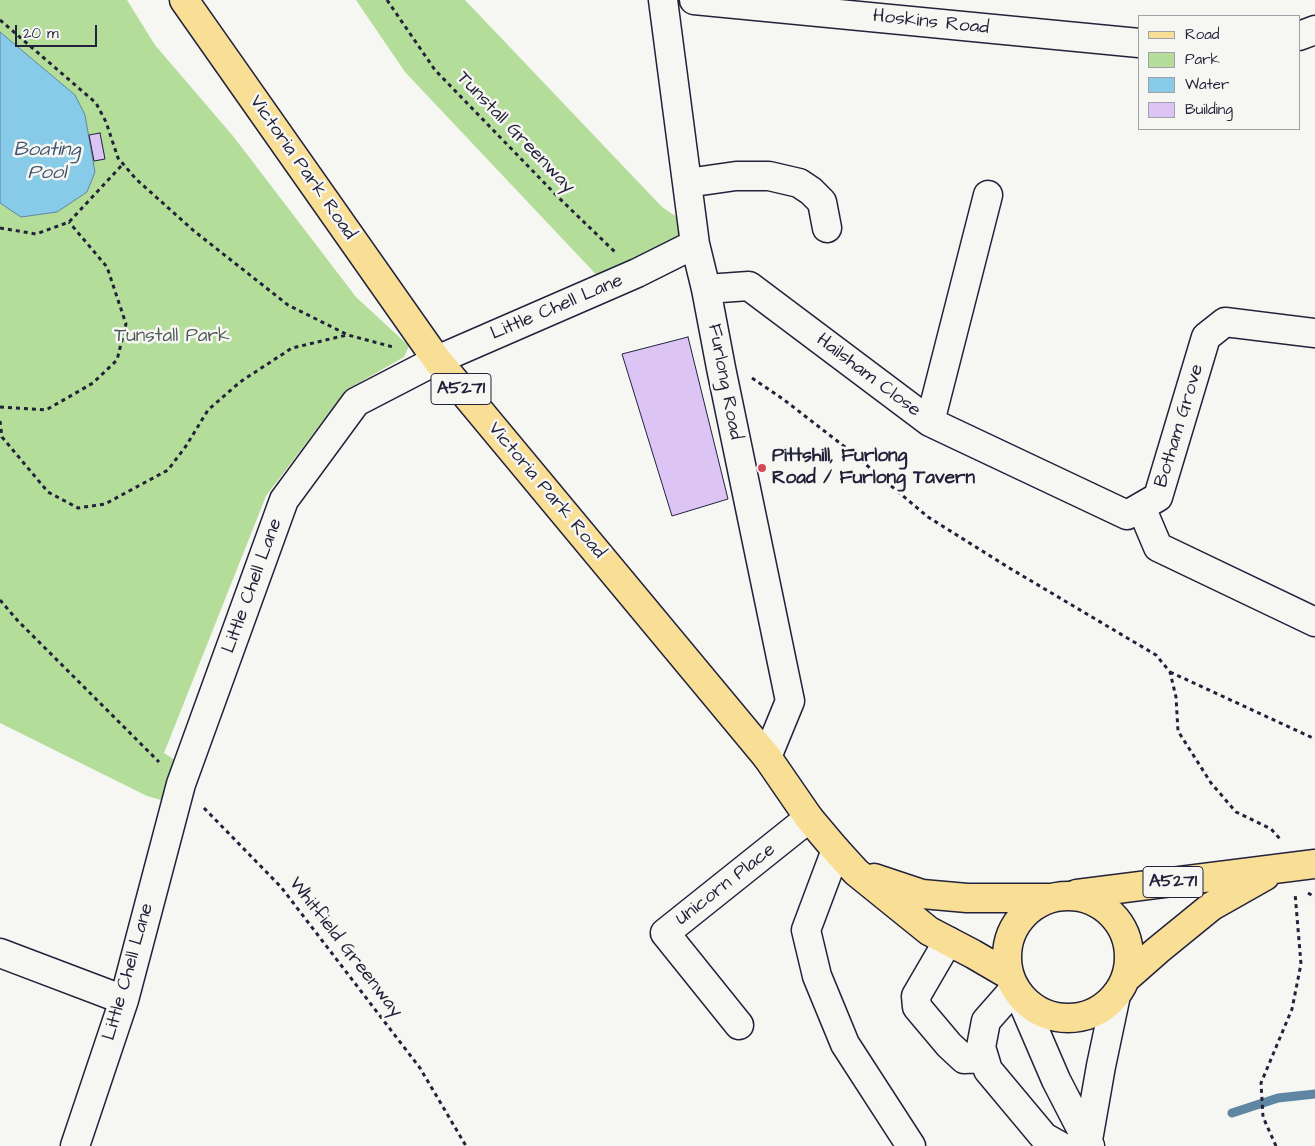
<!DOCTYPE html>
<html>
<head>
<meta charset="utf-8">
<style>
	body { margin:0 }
	#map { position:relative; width:1315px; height:1146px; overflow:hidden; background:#f6f6f2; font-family:"Architects Daughter",sans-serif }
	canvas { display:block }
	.legend { position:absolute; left:1138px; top:15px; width:162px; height:115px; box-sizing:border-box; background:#f6f6f2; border:1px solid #a1a1a9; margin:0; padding:6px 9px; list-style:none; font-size:15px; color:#22223b }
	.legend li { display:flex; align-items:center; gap:10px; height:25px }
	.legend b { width:25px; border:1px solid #a1a1a9 }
	.scale { position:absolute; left:15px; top:25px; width:82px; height:22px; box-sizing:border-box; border:2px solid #22223b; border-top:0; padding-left:6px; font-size:15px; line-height:18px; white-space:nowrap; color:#22223b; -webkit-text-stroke:4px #f6f6f2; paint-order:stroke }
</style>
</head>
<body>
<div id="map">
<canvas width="1315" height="1146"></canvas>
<ul class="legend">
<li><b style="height:6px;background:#f9df96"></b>Road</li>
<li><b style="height:14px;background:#b4dd9a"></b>Park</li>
<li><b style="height:14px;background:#87cbe8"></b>Water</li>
<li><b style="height:14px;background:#dcc5f5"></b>Building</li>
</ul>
<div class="scale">20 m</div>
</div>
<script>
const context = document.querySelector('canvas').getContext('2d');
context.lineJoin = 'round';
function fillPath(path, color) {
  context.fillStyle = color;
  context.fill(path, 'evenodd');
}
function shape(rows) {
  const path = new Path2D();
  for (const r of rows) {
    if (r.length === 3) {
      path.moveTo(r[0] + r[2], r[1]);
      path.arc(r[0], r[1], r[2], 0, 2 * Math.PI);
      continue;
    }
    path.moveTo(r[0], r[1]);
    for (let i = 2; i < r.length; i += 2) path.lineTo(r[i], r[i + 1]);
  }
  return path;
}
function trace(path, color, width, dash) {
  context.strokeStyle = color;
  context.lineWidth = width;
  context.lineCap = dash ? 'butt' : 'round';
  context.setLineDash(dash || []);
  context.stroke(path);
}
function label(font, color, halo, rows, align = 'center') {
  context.font = font + ' "Architects Daughter",sans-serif';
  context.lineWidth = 5;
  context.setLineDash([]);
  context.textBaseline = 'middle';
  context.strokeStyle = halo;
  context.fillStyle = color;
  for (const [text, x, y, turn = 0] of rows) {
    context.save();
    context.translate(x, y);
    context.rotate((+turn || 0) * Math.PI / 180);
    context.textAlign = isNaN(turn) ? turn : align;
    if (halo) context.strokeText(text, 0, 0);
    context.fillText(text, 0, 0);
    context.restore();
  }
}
const green = shape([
	[0,0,127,0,155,45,233,136,356,297,409,346,404,357,346,390,266,496,164,753,187,768,175,804,147,796,0,723],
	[356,0,465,0,662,207,693,228,607,286,405,72]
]);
const water = shape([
	[0,32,75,95,85,115,95,172,87,192,57,212,21,217,0,203,0,32]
]);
const stream = shape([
	[1232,1113,1278,1098,1315,1094]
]);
const building = shape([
	[100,133,105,159,94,161,89,135,100,133],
	[688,337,728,499,672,516,622,354,688,337]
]);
const path = shape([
	[387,0,435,70,558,197,615,252],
	[0,20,96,103,106,122,118,158,136,179,194,231,288,305,348,335,393,347],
	[0,228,36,234,69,222,123,164],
	[752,378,783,399,845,447,928,517,1011,569,1156,655,1170,672,1176,697,1178,731,1211,783,1236,812,1271,829,1281,840],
	[0,407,46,410,93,383,117,360,126,324,107,267,69,222],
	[0,421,2,437,48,492,78,508,105,504,168,470,186,446,208,410,240,382,292,348,347,335],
	[0,600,18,621,159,762],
	[1170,672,1315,739],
	[204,808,281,887,420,1068,466,1146],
	[1308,893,1315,897],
	[1276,1146,1263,1117,1261,1083,1292,1009,1301,964,1295,893]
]);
const minor = shape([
	[663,0,695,244,706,289,721,368,790,701,767,757],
	[694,0,1139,43],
	[1299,36,1315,30],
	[687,183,736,176,769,176,799,183,811,191,822,202,827,228],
	[706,289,749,286,930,422,988,195],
	[930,422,1127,515,1158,497,1206,337,1225,322,1315,333],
	[1141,507,1158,547,1315,622],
	[836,850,806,930,817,976,845,1044,911,1146],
	[948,941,916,996,917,1007,949,1045,964,1059,984,1058],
	[0,953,124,1000],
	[1015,988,986,1021,981,1047,988,1070,1044,1137,1060,1146],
	[1019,994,1056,1080,1090,1146],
	[739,1025,665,933,809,818],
	[1088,1140,1101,1066,1116,995],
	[75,1146,124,1000,181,784,284,500,356,402,437,360,637,273,695,244]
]);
const major = shape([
	[184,0,437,360,767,757,809,818,836,850,856,872,929,931,973,954,1009,975],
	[874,878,922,894,967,898,1049,898],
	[1077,894,1315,864],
	[1068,957,61],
	[1125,979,1158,950,1212,906,1265,876]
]);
const markers = [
	[762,468,5,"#d1495b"]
];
const shields = [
	[461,389,60],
	[1173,882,60]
];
const shieldNames = [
	["A5271",461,389],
	["A5271",1173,882]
];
const streetNames = [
	["Hoskins Road",931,23,6],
	["Tunstall Greenway",515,133,46],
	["Victoria Park Road",302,168,55],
	["Little Chell Lane",557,308,-23],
	["Hailsham Close",868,376,37],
	["Furlong Road",724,382,79],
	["Botham Grove",1180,426,-73],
	["Victoria Park Road",546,491,50],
	["Little Chell Lane",253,586,-70],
	["Unicorn Place",726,885,-38],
	["Whitfield Greenway",345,948,52],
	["Little Chell Lane",129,972,-74]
];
const parkNames = [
	["Tunstall Park",172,337]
];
const poiNames = [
	["Pittshill, Furlong",772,457],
	["Road / Furlong Tavern",772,479]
];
const waterNames = [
	["Boating",47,151],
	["Pool",47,174]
];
fillPath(green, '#b4dd9a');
fillPath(water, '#87cbe8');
trace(water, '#5f87a3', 1);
trace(stream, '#5f87a3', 9);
fillPath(building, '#dcc5f5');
trace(building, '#22223b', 1);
trace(minor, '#22223b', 31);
trace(major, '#22223b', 31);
trace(path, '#22223b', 3, [4, 4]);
trace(minor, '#f6f6f2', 28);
trace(major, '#f9df96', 28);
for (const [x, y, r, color] of markers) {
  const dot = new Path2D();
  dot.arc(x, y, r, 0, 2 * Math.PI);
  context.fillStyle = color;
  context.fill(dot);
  trace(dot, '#f6f6f2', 2);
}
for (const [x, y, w] of shields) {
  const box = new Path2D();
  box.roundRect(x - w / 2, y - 15.5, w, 31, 4);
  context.fillStyle = '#f6f6f2';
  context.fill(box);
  trace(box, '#22223b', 1);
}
label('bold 18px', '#22223b', null, shieldNames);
label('19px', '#22223b', '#f6f6f2', streetNames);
label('19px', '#4e5a58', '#f6f6f2', parkNames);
label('bold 19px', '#22223b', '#f6f6f2', poiNames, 'left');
label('italic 20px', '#40556f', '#f6f6f2', waterNames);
</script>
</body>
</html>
